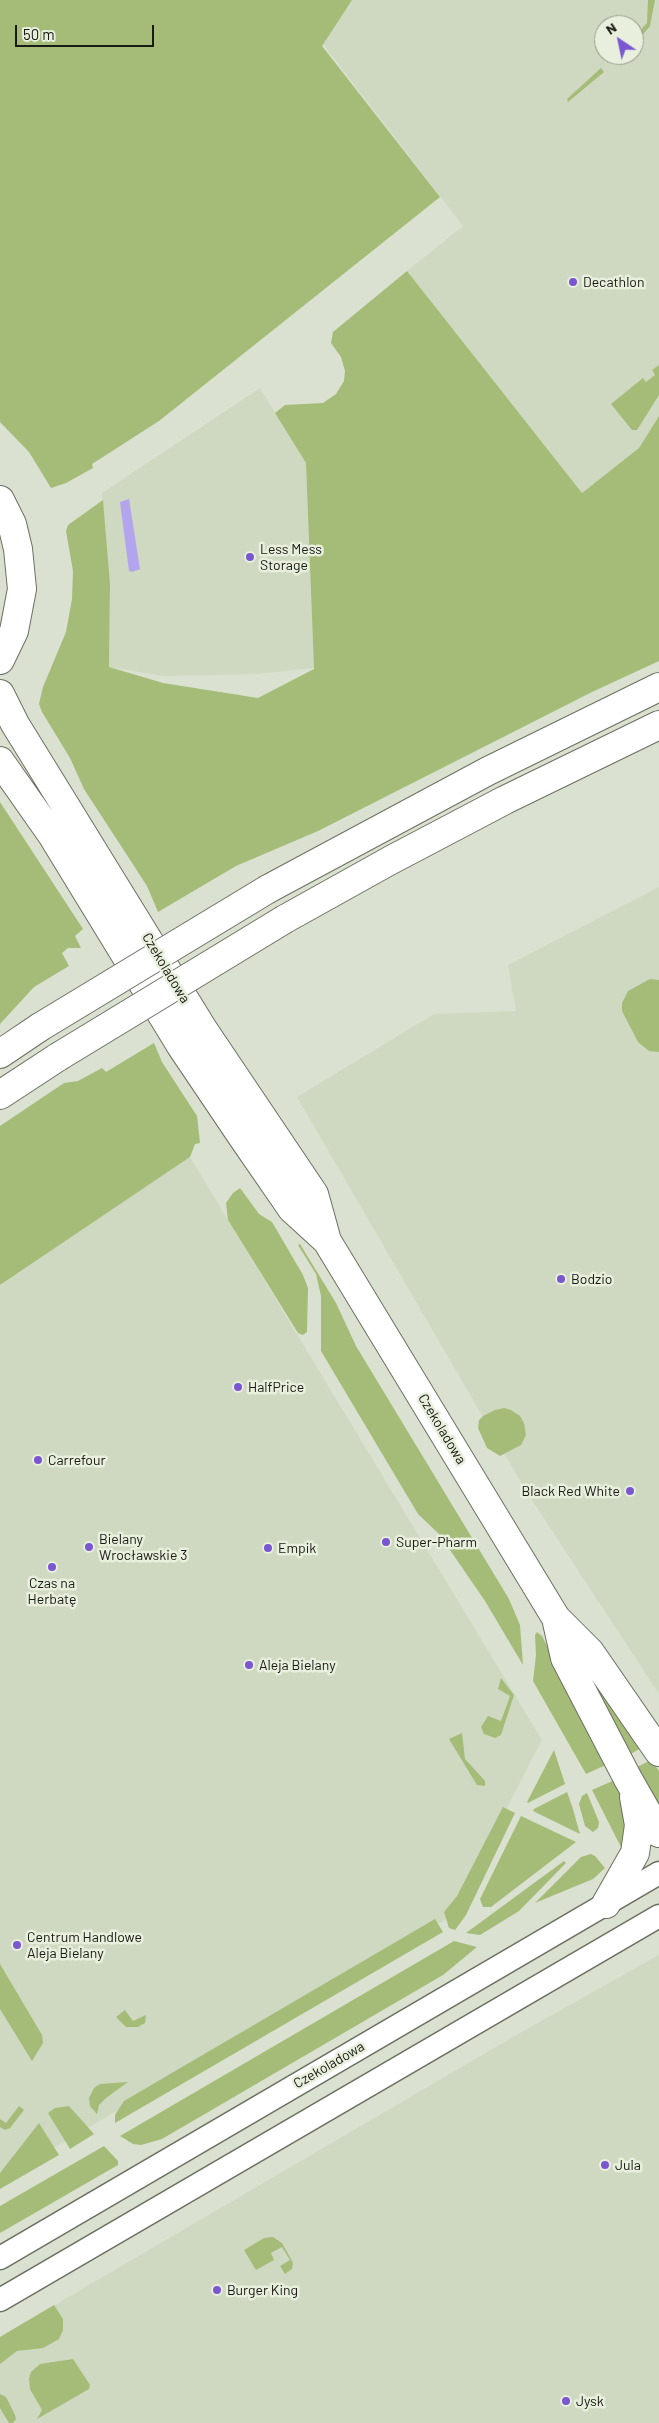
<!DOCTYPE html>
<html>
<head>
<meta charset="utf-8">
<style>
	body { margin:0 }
	#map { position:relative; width:659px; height:2423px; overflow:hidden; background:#dbe1d0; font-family:Barlow,sans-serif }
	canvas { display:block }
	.north { position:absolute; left:594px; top:15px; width:50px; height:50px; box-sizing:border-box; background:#e8efdd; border:1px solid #959a8d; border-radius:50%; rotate:326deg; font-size:14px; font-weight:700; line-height:20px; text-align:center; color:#181a14 }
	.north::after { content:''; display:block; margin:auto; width:18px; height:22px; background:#7a57d1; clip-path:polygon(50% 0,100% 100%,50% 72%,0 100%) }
	.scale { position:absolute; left:15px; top:25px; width:139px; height:22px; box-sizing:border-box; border:2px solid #181a14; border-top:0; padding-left:6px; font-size:15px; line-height:18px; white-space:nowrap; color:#181a14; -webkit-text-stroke:4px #e8efdd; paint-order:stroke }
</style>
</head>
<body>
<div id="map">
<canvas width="659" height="2423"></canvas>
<div class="north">N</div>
<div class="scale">50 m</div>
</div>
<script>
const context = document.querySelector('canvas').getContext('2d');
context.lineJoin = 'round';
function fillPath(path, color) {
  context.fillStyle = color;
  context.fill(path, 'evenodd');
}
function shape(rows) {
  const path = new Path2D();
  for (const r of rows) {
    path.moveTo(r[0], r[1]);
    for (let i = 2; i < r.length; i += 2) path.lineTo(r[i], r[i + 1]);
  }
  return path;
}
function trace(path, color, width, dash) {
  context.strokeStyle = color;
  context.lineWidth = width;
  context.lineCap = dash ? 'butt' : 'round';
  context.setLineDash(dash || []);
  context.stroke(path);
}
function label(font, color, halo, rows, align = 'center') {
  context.font = font + ' Barlow,sans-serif';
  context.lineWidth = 5;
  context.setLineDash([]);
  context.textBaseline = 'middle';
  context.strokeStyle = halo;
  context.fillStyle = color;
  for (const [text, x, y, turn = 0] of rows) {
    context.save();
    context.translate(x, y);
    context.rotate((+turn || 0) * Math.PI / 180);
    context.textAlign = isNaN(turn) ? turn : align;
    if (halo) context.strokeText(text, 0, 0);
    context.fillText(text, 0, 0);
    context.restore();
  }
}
const built = shape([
	[289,0,659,0,659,416,639,448,582,493,407,271,463,226],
	[604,25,634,25,634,55,604,55],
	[260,388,306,463,314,668,258,674,163,676,109,667,110,584,102,493],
	[659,887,659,1694,526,1491,297,1097,434,1014,516,1011,508,965],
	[190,1157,542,1740,450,1917,0,2179,0,1285],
	[659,1955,659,2423,0,2423,0,2337,518,2034]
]);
const green = shape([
	[0,0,352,0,322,46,440,197,159,421,92,464,93,468,66,483,51,488,29,452,0,422],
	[648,0,655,0,650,26,634,45,634,37,647,23],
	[601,68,604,72,568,102,567,99],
	[407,271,582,493,639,448,659,416,659,661,592,692,318,831,236,866,158,912,147,886,84,789,70,758,42,712,39,704,43,687,66,632,72,599,73,571,66,531,68,525,103,500,110,584,109,667,163,683,258,698,314,669,306,463,275,413,285,405,323,403,336,394,344,381,345,371,341,357,331,343,333,332],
	[659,365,659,395,637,430,632,430,611,404,643,378,646,382,655,375,652,370],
	[0,802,83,929,75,936,81,948,68,948,62,953,69,966,34,987,0,1024],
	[650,979,659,980,659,1052,649,1051,638,1042,622,1011,622,1003,628,991],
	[154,1043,162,1062,197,1116,200,1143,195,1144,190,1157,0,1285,0,1126,64,1083,78,1081,102,1068,106,1072],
	[240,1188,259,1214,272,1222,303,1275,308,1288,307,1332,303,1335,298,1333,228,1220,226,1203,233,1193],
	[300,1244,336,1303,356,1346,509,1599,520,1625,523,1665,485,1601,439,1534,418,1514,321,1351,321,1296,316,1274,298,1245],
	[504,1408,511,1410,520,1416,524,1423,526,1435,521,1445,500,1456,487,1448,478,1428,479,1420,483,1416,495,1410],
	[537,1632,542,1636,556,1663,608,1764,586,1774,533,1681,536,1655,535,1635],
	[501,1678,514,1695,501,1735,495,1738,484,1734,481,1727,488,1716,501,1721,510,1696,498,1689],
	[596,1682,641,1748,629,1755,593,1683],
	[462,1733,465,1759,485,1781,485,1786,477,1785,449,1739],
	[554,1750,565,1784,528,1803,527,1802],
	[651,1760,659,1771,659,1810,635,1768],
	[617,1779,628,1817,623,1851,592,1790],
	[567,1792,572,1806,580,1834,533,1811,534,1809],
	[587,1793,599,1822,598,1828,593,1832,585,1826,579,1804,582,1796],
	[503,1807,515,1813,466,1915,455,1930,449,1928,444,1912,457,1896],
	[521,1816,576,1842,491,1907,483,1907,480,1899],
	[591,1854,595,1856,605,1868,593,1879,535,1903,581,1857],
	[564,1861,566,1863,519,1911,480,1935,466,1933],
	[435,1919,443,1932,115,2123,115,2115,124,2101],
	[454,1941,477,1947,443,1975,162,2139,141,2145,133,2144,120,2136],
	[0,1964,42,2035,43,2043,32,2061,0,2009],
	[125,2010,133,2021,146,2015,145,2023,138,2027,126,2027,116,2017],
	[128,2082,106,2098,99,2105,97,2114,90,2106,89,2098,94,2088,100,2084],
	[19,2106,24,2110,10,2128,5,2130,0,2127,0,2119,6,2123],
	[69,2106,94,2134,70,2149,48,2113,55,2108],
	[39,2123,59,2155,0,2189,0,2173],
	[104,2146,118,2161,118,2165,0,2233,0,2206],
	[273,2237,282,2243,293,2263,292,2269,285,2274,280,2266,290,2260,282,2247,271,2253,274,2260,256,2270,244,2250,264,2238],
	[54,2305,63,2319,63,2330,59,2339,43,2348,17,2351,0,2364,0,2337],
	[73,2359,90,2385,89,2389,37,2419,42,2410,30,2389,29,2378,31,2372,40,2364],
	[0,2394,6,2397,15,2415,16,2419,13,2423,9,2423,0,2408]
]);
const water = shape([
	[129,499,140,569,132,572,129,571,120,502]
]);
const minor = shape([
	[0,2258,659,1873],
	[0,2300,659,1916]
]);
const tertiary = shape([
	[0,694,15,724,203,1029,314,1194,327,1241],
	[0,761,52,835,181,1046,243,1138,292,1209,327,1241,556,1618,590,1652,659,1752],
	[556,1618,565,1658,628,1779,659,1833],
	[606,1904,635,1853,639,1825,634,1797]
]);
const secondary = shape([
	[0,500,12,524,18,549,22,589,14,631,0,660]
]);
const motorway = shape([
	[268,889,488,771,659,687],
	[285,919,391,860,505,800,659,725],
	[0,1054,40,1027],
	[0,1095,58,1057]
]);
const motorwayBridge = shape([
	[40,1027,268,889],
	[58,1057,285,919]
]);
const markers = [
	[573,282,5,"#7a57d1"],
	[250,557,5,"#7a57d1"],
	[561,1279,5,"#7a57d1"],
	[238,1387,5,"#7a57d1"],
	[38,1460,5,"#7a57d1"],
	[630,1491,5,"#7a57d1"],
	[386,1542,5,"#7a57d1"],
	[89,1547,5,"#7a57d1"],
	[268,1548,5,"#7a57d1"],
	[52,1567,5,"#7a57d1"],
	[249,1665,5,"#7a57d1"],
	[17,1945,5,"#7a57d1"],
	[605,2165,5,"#7a57d1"],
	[217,2290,5,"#7a57d1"],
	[566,2401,5,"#7a57d1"]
];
const poiNames = [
	["Decathlon",583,282],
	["Less Mess",260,549],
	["Storage",260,565],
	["Bodzio",571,1279],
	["HalfPrice",248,1387],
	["Carrefour",48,1460],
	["Black Red White",620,1491,"right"],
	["Bielany",99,1539],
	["Wrocławskie 3",99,1555],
	["Super-Pharm",396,1542],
	["Empik",278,1548],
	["Czas na",52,1583,"center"],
	["Herbatę",52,1599,"center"],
	["Aleja Bielany",259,1665],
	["Centrum Handlowe",27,1937],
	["Aleja Bielany",27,1953],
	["Jula",615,2165],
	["Burger King",227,2290],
	["Jysk",576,2401]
];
const streetNames = [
	["Czekoladowa",166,968,59],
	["Czekoladowa",442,1429,59],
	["Czekoladowa",329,2065,-30]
];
fillPath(built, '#cfd9c1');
fillPath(green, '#a4bc77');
fillPath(water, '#b3a5ed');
trace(minor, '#6b7161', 25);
trace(tertiary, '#6b7161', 30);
trace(secondary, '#6b7161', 30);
trace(motorway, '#6b7161', 30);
trace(minor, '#fff', 22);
trace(tertiary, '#fff', 28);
trace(secondary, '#fff', 28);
trace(motorway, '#fff', 28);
trace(motorwayBridge, '#6b7161', 30, []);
trace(motorwayBridge, '#fff', 28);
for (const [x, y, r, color] of markers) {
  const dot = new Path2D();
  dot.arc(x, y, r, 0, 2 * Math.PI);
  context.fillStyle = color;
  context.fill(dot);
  trace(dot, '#e8efdd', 2);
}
label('14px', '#181a14', '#e8efdd', poiNames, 'left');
label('14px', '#181a14', '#e8efdd', streetNames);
</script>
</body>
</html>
